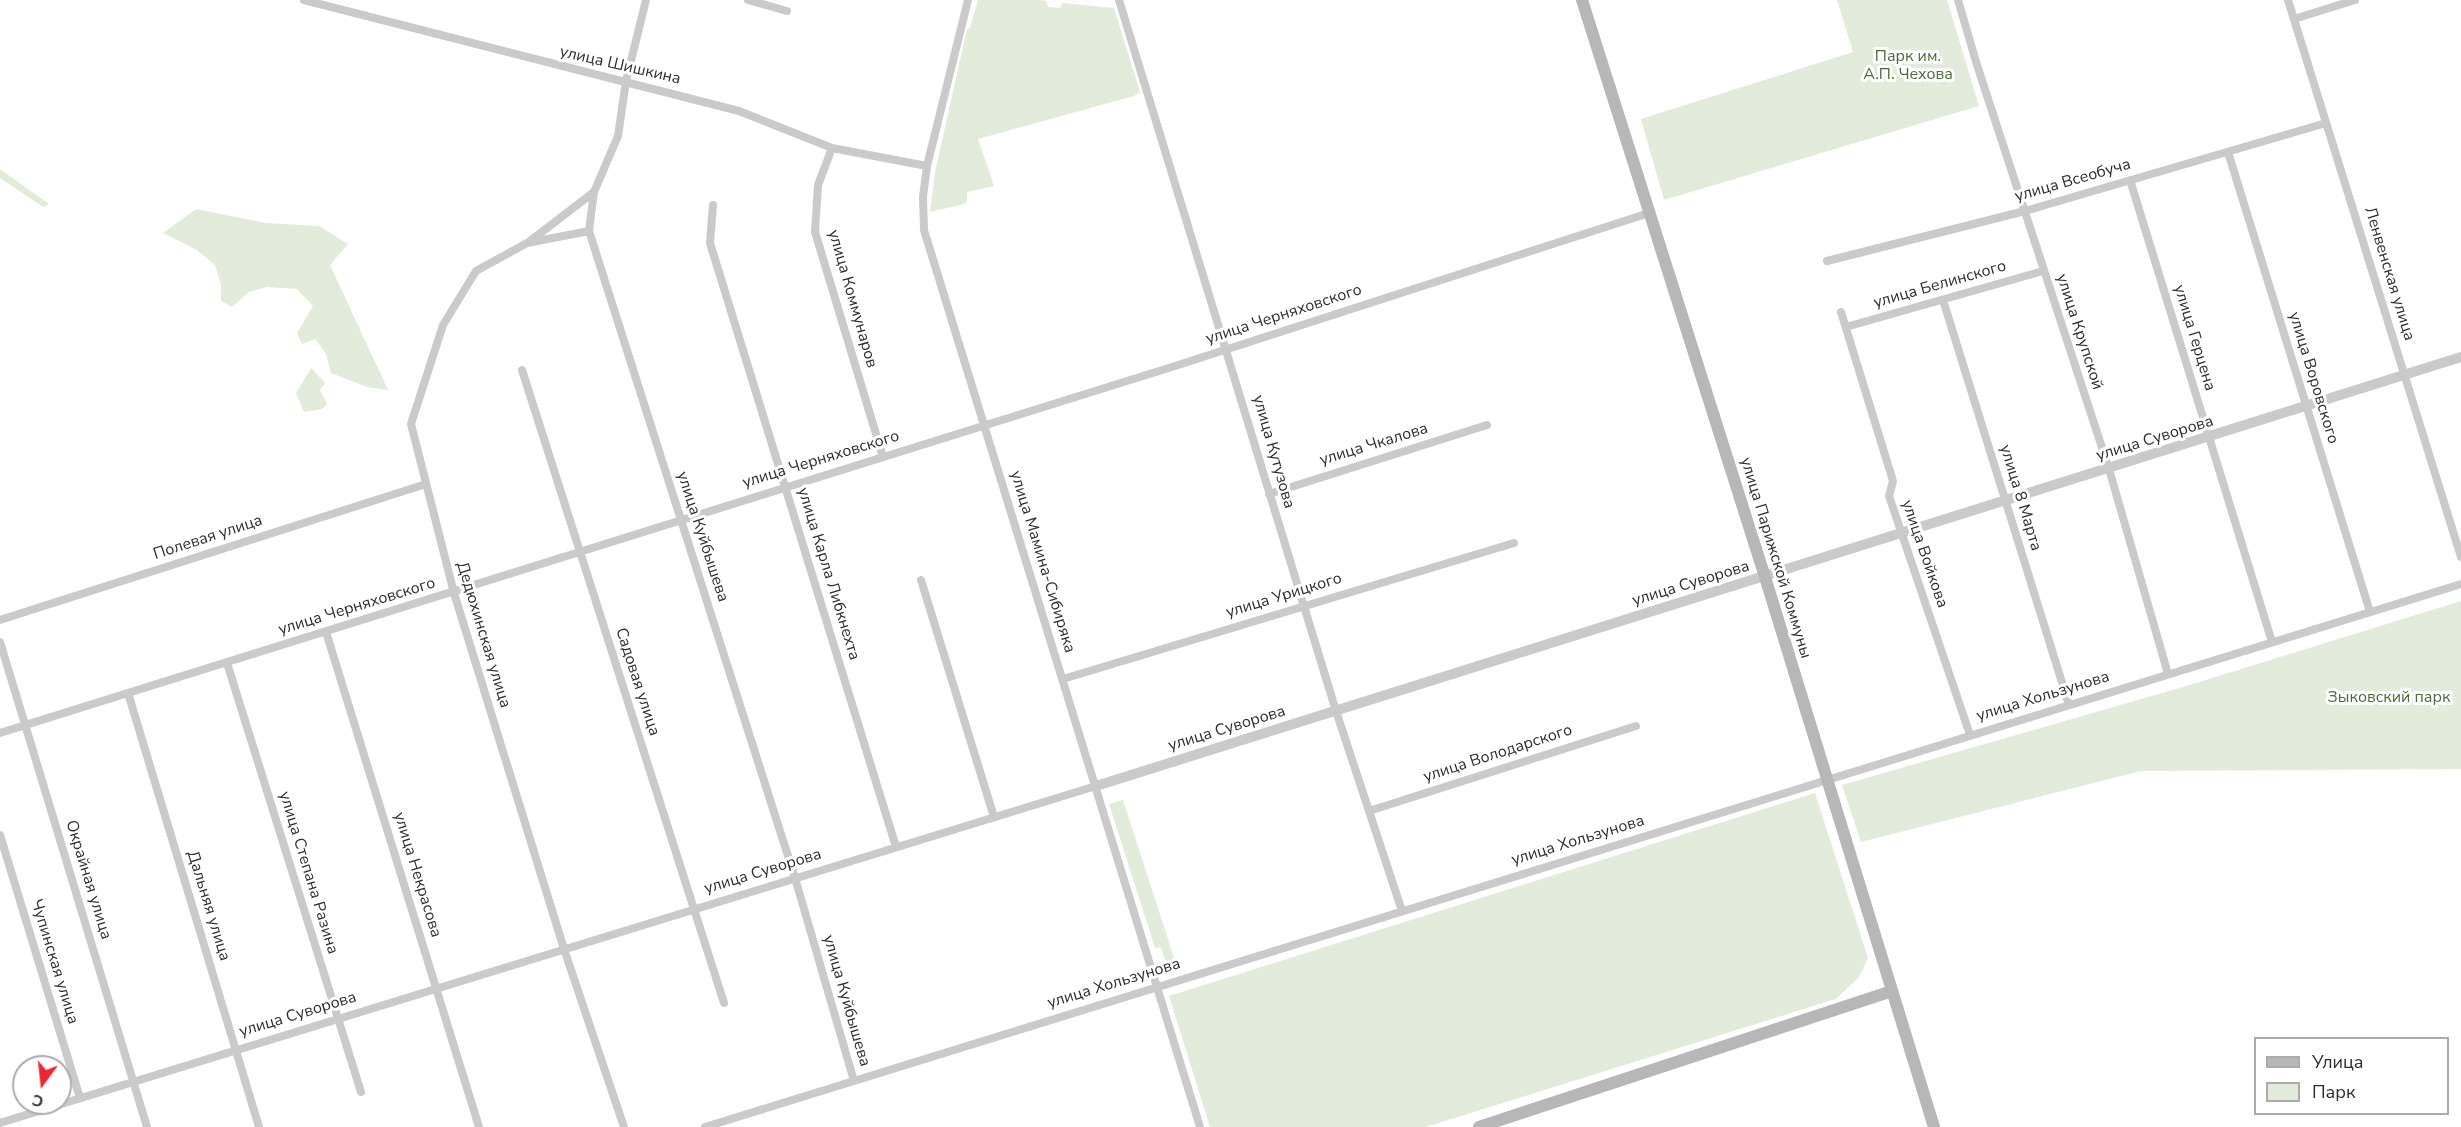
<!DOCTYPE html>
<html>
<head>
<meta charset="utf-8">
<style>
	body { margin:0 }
	#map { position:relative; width:2461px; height:1127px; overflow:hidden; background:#fff; font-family:"Nunito Sans",sans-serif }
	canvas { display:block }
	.legend { position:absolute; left:2254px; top:1037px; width:195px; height:78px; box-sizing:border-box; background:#fff; border:2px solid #ababab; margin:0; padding:8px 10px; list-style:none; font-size:18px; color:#2d2d2d }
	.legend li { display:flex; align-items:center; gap:12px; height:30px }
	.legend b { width:30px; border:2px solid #ababab }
	.north { position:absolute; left:12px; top:1055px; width:60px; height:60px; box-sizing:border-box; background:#fff; border:2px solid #ababab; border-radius:50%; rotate:195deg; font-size:16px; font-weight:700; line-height:24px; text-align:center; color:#2d2d2d }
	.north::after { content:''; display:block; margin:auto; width:21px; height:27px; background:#ec2731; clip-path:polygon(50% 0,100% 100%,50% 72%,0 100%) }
</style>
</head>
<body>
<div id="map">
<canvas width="2461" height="1127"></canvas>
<ul class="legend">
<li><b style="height:8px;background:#b7b7b7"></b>Улица</li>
<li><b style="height:16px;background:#e3ebda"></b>Парк</li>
</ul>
<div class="north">С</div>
</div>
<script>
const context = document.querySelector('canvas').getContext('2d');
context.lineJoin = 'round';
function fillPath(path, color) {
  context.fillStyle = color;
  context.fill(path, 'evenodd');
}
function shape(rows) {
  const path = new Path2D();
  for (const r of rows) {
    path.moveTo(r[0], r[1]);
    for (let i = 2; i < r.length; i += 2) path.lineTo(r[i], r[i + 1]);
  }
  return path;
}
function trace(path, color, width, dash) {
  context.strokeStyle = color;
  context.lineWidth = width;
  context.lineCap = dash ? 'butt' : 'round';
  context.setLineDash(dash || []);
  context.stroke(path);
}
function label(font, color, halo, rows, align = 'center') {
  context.font = font + ' "Nunito Sans",sans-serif';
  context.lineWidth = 6;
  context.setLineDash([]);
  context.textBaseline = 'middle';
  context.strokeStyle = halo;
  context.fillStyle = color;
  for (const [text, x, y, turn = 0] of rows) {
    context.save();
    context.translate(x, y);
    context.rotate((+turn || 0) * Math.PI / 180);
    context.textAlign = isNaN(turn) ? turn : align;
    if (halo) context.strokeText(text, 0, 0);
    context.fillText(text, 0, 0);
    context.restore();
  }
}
const green = shape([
	[978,0,1038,0,1046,1,1048,7,1060,8,1062,3,1114,8,1140,92,1134,96,978,139,994,186,967,192,967,202,964,204,930,212,935,172,967,29,970,28],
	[1837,0,1947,0,1979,106,1664,200,1641,119,1853,52],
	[0,169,49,204,43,207,0,178],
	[196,209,266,223,319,226,348,244,330,265,388,390,367,387,331,373,326,354,315,339,302,344,297,333,313,306,297,289,267,287,249,292,232,307,221,301,221,285,215,265,197,250,163,233],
	[311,368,325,383,320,390,327,404,322,409,304,412,296,393],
	[2461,601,2461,769,2141,771,1861,842,1842,785,2183,687],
	[1815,793,1868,958,1859,977,1836,999,1426,1127,1210,1127,1169,996],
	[1123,800,1176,964,1167,966,1161,947,1155,948,1109,804]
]);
const minor = shape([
	[304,0,739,111,832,148,927,166],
	[646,0,626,81,618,136,594,192,589,231,795,878,854,1081],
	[748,0,787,11],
	[968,0,927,166,923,197,924,230,1200,1127],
	[1119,0,1336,711,1402,911],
	[1958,0,1977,65,2109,469,2168,674],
	[2288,0,2461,557],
	[2294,19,2355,0],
	[832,148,818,185,815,232,883,457],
	[2228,152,2370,612],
	[2130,180,2272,642],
	[713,205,710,243,896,847],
	[589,231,527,243,476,271,443,325,411,424,454,593,564,949,624,1127],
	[530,241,594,192],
	[1827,261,2025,211,2326,123],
	[1943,300,2069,705],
	[1841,312,1893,481,1889,496,1970,735],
	[1846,327,2043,271],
	[522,370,724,1003],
	[1269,494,1487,425],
	[921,580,994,817],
	[0,620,426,484],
	[326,632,479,1127],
	[0,642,147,1127],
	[227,663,361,1092],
	[1063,679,1514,543],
	[128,693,259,1127],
	[0,733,1175,366,1649,213],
	[1369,811,1636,726],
	[0,835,80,1098],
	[0,1123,1096,786],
	[705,1127,2461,584]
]);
const tertiary = shape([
	[1096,786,2461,357]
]);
const secondary = shape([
	[1582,0,1765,577,1934,1127],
	[1479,1127,1892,991]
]);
const parkNames = [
	["Парк им.",1908,57],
	["А.П. Чехова",1908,75],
	["Зыковский парк",2389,698]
];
const streetNames = [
	["улица Шишкина",620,66,13],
	["улица Всеобуча",2073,181,-16],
	["Ленвенская улица",2389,274,73],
	["улица Белинского",1940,285,-16],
	["улица Коммунаров",852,299,74],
	["улица Черняховского",1284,315,-18],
	["улица Крупской",2079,332,72],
	["улица Герцена",2194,338,73],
	["улица Воровского",2313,378,73],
	["улица Суворова",2155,439,-17],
	["улица Чкалова",1374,445,-17],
	["улица Кутузова",1273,452,74],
	["улица Черняховского",821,460,-17],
	["улица 8 Марта",2020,498,73],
	["улица Куйбышева",702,537,72],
	["Полевая улица",208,538,-18],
	["улица Войкова",1924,554,71],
	["улица Парижской Коммуны",1775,558,73],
	["улица Мамина-Сибиряка",1042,562,73],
	["улица Карла Либкнехта",828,574,73],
	["улица Суворова",1691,584,-17],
	["улица Урицкого",1284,596,-17],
	["улица Черняховского",357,607,-17],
	["Дедюхинская улица",483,635,73],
	["Садовая улица",637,682,72],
	["улица Хользунова",2043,697,-17],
	["улица Суворова",1227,729,-17],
	["улица Володарского",1498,754,-18],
	["улица Хользунова",1578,841,-17],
	["улица Суворова",763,872,-17],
	["улица Степана Разина",308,873,73],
	["улица Некрасова",417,875,73],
	["Окрайная улица",88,880,73],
	["Дальняя улица",208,906,73],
	["Чупинская улица",54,962,73],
	["улица Хользунова",1114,984,-17],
	["улица Куйбышева",846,1001,74],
	["улица Суворова",298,1015,-17]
];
fillPath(green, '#e3ebda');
trace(minor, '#cacaca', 8);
trace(tertiary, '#cacaca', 10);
trace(secondary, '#b7b7b7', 12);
label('16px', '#4f6a39', '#fff', parkNames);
label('16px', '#2d2d2d', '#fff', streetNames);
</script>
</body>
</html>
